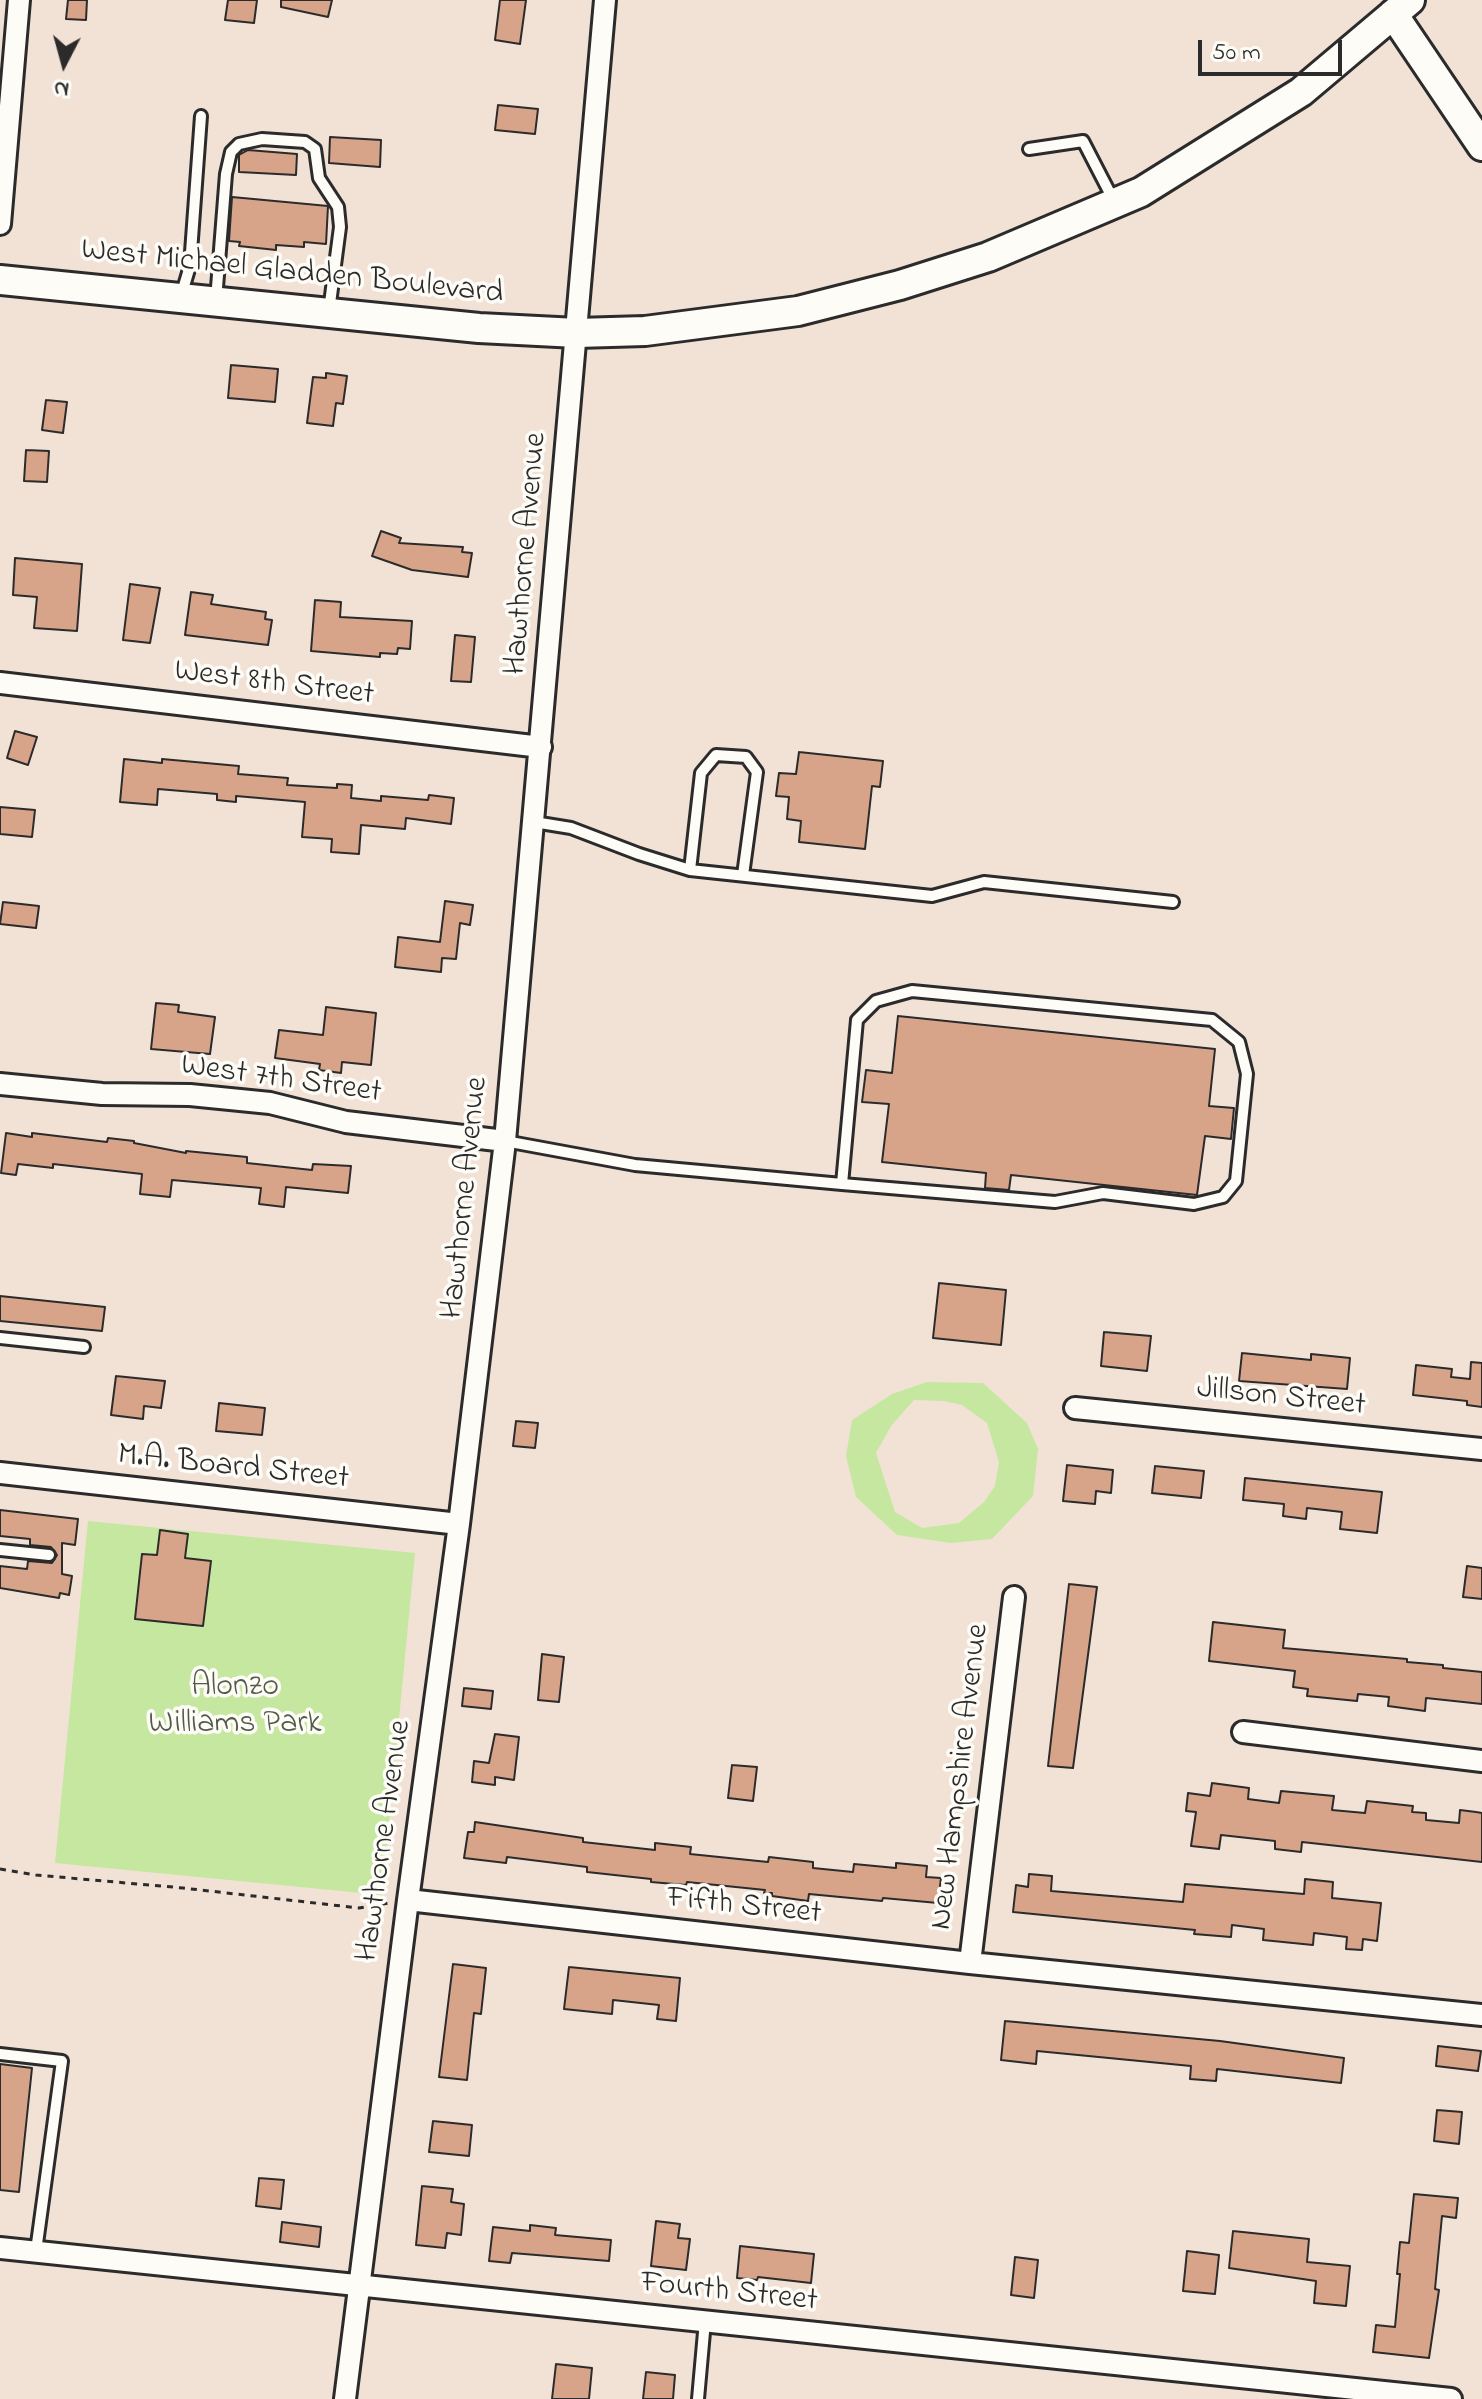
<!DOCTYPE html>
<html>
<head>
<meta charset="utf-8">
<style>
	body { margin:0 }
	#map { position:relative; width:1482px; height:2399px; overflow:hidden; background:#f2e2d6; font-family:"Indie Flower",sans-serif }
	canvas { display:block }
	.north { position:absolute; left:24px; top:24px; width:80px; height:80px; -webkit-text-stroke:6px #fdfcf7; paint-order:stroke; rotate:186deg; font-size:22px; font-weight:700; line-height:32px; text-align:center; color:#2b2b2b }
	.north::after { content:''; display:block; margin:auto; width:28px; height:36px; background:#2b2b2b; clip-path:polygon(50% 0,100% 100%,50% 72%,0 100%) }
	.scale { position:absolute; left:1198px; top:40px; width:144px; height:36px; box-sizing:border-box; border:4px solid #2b2b2b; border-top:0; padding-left:10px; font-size:24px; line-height:28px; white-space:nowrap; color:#2b2b2b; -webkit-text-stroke:6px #fdfcf7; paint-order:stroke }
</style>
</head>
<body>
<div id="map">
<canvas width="1482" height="2399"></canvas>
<div class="north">N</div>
<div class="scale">50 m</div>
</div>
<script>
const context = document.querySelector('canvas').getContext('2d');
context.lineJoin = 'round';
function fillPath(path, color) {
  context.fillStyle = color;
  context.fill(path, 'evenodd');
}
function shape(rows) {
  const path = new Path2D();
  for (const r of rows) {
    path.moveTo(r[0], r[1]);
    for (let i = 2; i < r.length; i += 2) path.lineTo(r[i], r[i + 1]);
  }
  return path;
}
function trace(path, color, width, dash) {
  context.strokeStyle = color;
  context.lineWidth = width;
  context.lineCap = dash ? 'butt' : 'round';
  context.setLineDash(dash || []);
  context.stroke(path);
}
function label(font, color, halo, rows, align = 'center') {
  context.font = font + ' "Indie Flower",sans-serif';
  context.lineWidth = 7;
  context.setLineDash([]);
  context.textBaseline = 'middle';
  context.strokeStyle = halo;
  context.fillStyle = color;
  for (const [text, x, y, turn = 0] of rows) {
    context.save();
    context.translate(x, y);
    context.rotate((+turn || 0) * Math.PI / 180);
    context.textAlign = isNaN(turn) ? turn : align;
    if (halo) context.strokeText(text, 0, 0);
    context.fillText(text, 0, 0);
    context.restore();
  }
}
const green = shape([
	[927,1382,983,1383,1027,1423,1038,1449,1033,1496,992,1539,951,1543,897,1535,856,1497,846,1456,852,1420,892,1394],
	[914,1400,944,1401,962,1405,987,1423,999,1462,995,1486,984,1502,959,1523,922,1528,895,1512,876,1453,891,1426],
	[88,1521,415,1553,382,1895,55,1863]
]);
const building = shape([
	[68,0,87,0,86,20,66,19,68,0],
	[228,0,257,0,254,23,225,20,228,0],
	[281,0,332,0,328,17,281,7,281,0],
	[500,0,526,0,520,44,495,40,500,0],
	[498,105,538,109,535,134,495,130,498,105],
	[330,137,381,140,380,167,329,163,330,137],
	[248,150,297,154,296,175,239,172,239,155,248,150],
	[232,197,328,206,326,244,304,242,304,247,276,245,276,250,239,246,240,242,229,241,232,197],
	[231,365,278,369,275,402,228,398,231,365],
	[326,373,347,376,343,404,336,403,333,426,307,423,313,377,326,378,326,373],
	[46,400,67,402,63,433,42,430,46,400],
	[26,450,49,451,47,482,24,481,26,450],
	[381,531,401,538,399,543,463,547,462,552,472,553,468,577,412,570,372,556,381,531],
	[15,558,82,564,77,631,34,628,37,597,13,595,15,558],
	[130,584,160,588,150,643,123,640,130,584],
	[191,592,213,595,211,604,266,612,265,619,272,620,268,645,185,635,191,592],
	[315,600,341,602,340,617,412,621,410,649,398,648,397,654,380,653,380,657,311,651,315,600],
	[455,635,475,637,471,682,451,681,455,635],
	[15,731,37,737,28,765,7,758,15,731],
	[799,752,883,761,880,787,872,786,865,849,799,842,801,821,787,819,789,797,776,796,779,773,796,774,799,752],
	[124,759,162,763,162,759,239,766,238,774,288,778,287,785,337,788,337,784,352,785,351,798,381,801,381,796,428,800,429,795,454,798,451,824,406,818,405,829,361,825,359,854,331,852,332,839,302,837,305,802,236,796,236,802,217,800,217,794,158,789,157,805,120,802,124,759],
	[0,807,35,810,32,837,0,834,0,807],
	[445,901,473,905,470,925,460,923,456,959,442,958,441,972,395,967,398,937,440,942,445,901],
	[3,902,39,906,36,928,0,924,3,902],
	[156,1003,179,1005,178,1012,215,1017,210,1054,151,1049,156,1003],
	[326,1007,376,1013,371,1065,342,1062,341,1073,319,1070,320,1064,275,1058,279,1030,323,1035,326,1007],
	[898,1016,1215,1049,1209,1106,1234,1108,1231,1139,1205,1136,1197,1195,1011,1175,1009,1190,985,1188,986,1173,882,1162,889,1104,862,1102,866,1070,892,1073,898,1016],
	[6,1133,32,1137,32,1133,107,1142,108,1138,134,1141,134,1143,186,1153,186,1151,247,1157,247,1163,312,1170,313,1164,351,1166,348,1193,286,1187,284,1207,259,1204,261,1188,172,1180,170,1197,140,1194,142,1174,53,1164,53,1168,18,1164,16,1175,1,1173,6,1133],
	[939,1283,1006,1290,1001,1345,933,1338,939,1283],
	[0,1296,105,1307,102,1331,0,1321,0,1296],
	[1104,1332,1151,1336,1147,1371,1101,1366,1104,1332],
	[1242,1353,1311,1360,1311,1354,1350,1358,1347,1389,1239,1381,1242,1353],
	[1471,1362,1482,1363,1482,1407,1467,1405,1467,1401,1413,1395,1416,1365,1452,1369,1451,1377,1470,1379,1471,1362],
	[116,1376,165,1381,161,1408,144,1406,143,1419,111,1415,116,1376],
	[219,1403,265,1408,262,1435,216,1431,219,1403],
	[516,1421,538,1423,535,1448,513,1446,516,1421],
	[1067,1465,1113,1470,1111,1493,1096,1491,1095,1504,1063,1501,1067,1465],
	[1155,1466,1204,1471,1201,1498,1152,1493,1155,1466],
	[1245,1478,1382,1492,1377,1533,1340,1529,1342,1512,1307,1508,1306,1519,1283,1516,1284,1504,1243,1500,1245,1478],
	[0,1510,78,1519,75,1545,62,1543,62,1574,72,1576,69,1595,60,1593,59,1598,0,1588,0,1566,27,1569,28,1561,52,1563,57,1555,51,1547,30,1545,30,1539,0,1536,0,1510],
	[160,1530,188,1534,185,1558,211,1561,203,1626,135,1619,142,1554,157,1555,160,1530],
	[1467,1566,1482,1568,1482,1599,1463,1597,1467,1566],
	[1069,1584,1097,1587,1073,1768,1048,1766,1069,1584],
	[1213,1622,1285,1630,1283,1648,1407,1659,1407,1662,1443,1665,1443,1668,1482,1672,1482,1704,1426,1698,1425,1711,1388,1706,1389,1697,1358,1694,1357,1701,1307,1696,1308,1689,1293,1687,1295,1671,1209,1661,1213,1622],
	[542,1654,564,1657,559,1702,538,1700,542,1654],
	[464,1688,493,1691,491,1709,462,1706,464,1688],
	[495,1734,519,1737,514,1780,495,1777,495,1785,472,1782,474,1761,489,1763,495,1734],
	[732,1765,757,1767,753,1801,728,1798,732,1765],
	[1212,1783,1249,1788,1248,1799,1279,1803,1281,1791,1334,1796,1332,1810,1365,1813,1367,1801,1413,1806,1412,1812,1426,1813,1426,1820,1459,1823,1460,1810,1476,1812,1482,1813,1482,1862,1302,1842,1301,1852,1275,1849,1275,1841,1221,1835,1219,1849,1191,1846,1196,1812,1186,1811,1188,1793,1210,1796,1212,1783],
	[475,1822,583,1838,583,1842,655,1850,655,1843,691,1847,690,1854,768,1862,769,1857,813,1862,813,1868,853,1872,854,1864,896,1868,896,1863,927,1866,926,1877,941,1878,938,1903,883,1898,882,1901,809,1894,808,1901,772,1896,772,1893,764,1893,765,1890,687,1882,686,1885,651,1882,651,1879,587,1872,587,1867,507,1857,506,1863,464,1858,468,1832,474,1832,475,1822],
	[1029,1874,1052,1876,1051,1891,1183,1902,1185,1884,1304,1894,1305,1879,1333,1882,1332,1898,1381,1903,1377,1941,1363,1939,1362,1950,1346,1949,1347,1937,1314,1933,1313,1945,1263,1940,1264,1929,1232,1925,1231,1937,1194,1934,1195,1930,1013,1912,1016,1885,1028,1887,1029,1874],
	[453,1964,486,1968,481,2014,474,2013,467,2080,439,2077,453,1964],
	[569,1967,680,1978,676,2021,657,2019,659,2005,613,2000,612,2014,564,2009,569,1967],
	[1005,2021,1220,2041,1344,2058,1341,2083,1217,2069,1216,2081,1190,2079,1191,2066,1037,2051,1036,2064,1001,2060,1005,2021],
	[1438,2046,1481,2051,1478,2071,1436,2066,1438,2046],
	[0,2064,32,2068,19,2192,0,2190,0,2064],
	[1437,2110,1462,2112,1459,2144,1434,2141,1437,2110],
	[433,2121,472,2125,469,2156,429,2152,433,2121],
	[259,2178,284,2180,281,2209,256,2206,259,2178],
	[422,2186,453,2189,451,2202,464,2204,461,2235,447,2233,445,2248,416,2245,422,2186],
	[1414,2194,1458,2198,1456,2218,1442,2216,1435,2289,1439,2290,1429,2358,1373,2352,1376,2325,1395,2327,1400,2274,1397,2274,1400,2242,1409,2243,1414,2194],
	[656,2221,680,2224,678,2238,690,2239,686,2270,651,2266,656,2221],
	[282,2222,321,2227,319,2247,280,2242,282,2222],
	[530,2225,556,2228,555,2235,611,2240,609,2261,512,2253,510,2263,489,2261,493,2227,530,2231,530,2225],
	[1233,2231,1309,2239,1307,2262,1350,2266,1346,2306,1314,2303,1316,2281,1229,2268,1233,2231],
	[740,2246,814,2254,811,2283,758,2277,757,2280,737,2278,740,2246],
	[1187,2251,1219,2255,1215,2294,1183,2291,1187,2251],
	[1015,2257,1038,2260,1034,2298,1011,2295,1015,2257],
	[556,2364,592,2368,589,2399,552,2399,556,2364],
	[646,2372,675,2375,673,2399,643,2399,646,2372]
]);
const path = shape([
	[0,1869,36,1875,183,1888,359,1908,389,1903]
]);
const lane = shape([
	[1029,149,1083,141,1114,201],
	[181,296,190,266,201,116],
	[216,300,226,174,231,152,239,144,262,139,305,142,315,149,319,178,338,207,340,227,329,311],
	[534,822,571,828,639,854,690,870,932,896,984,882,1173,902],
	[690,870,701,773,716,755,746,757,757,772,743,875],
	[505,1141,635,1165,842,1184,1055,1202,1103,1193,1194,1204,1223,1197,1236,1181,1247,1074,1239,1042,1212,1020,912,991,876,1001,857,1020,842,1184],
	[0,1338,84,1347],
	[0,1550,49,1555],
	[0,2054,62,2061,36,2251],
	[698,2399,705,2321]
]);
const street = shape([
	[0,224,19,0],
	[0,683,541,747],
	[0,1084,102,1094,190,1095,270,1103,346,1122,505,1141],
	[1075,1408,1482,1449],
	[0,1473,459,1524],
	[1243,1732,1482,1761],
	[408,1900,970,1963,1482,2015],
	[970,1963,1014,1597],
	[0,2248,1451,2399],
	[345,2399,408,1900,459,1524,505,1141,605,0]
]);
const secondary = shape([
	[1393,14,1482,146],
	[0,280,479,328,577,333,645,331,798,311,900,285,988,257,1141,192,1301,92,1410,0]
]);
const streetNames = [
	["West Michael Gladden Boulevard",292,274,6],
	["Hawthorne Avenue",528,554,-85],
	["West 8th Street",274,685,7],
	["West 7th Street",281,1081,8],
	["Hawthorne Avenue",467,1198,-84],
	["Jillson Street",1281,1399,6],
	["M.A. Board Street",233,1469,6],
	["New Hampshire Avenue",962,1777,-83],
	["Hawthorne Avenue",386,1841,-82],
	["Fifth Street",744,1908,6],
	["Fourth Street",729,2294,6]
];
const parkNames = [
	["Alonzo",235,1689],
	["Williams Park",235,1726]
];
fillPath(green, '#c5e7a0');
fillPath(building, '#d7a48a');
trace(building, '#2b2b2b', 2);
trace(lane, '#2b2b2b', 16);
trace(street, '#2b2b2b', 26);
trace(secondary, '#2b2b2b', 34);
trace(path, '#2b2b2b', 3, [6, 6]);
trace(lane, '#fdfcf7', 10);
trace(street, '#fdfcf7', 20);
trace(secondary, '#fdfcf7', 28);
label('32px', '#2b2b2b', '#fdfcf7', streetNames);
label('32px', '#525a48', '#fdfcf7', parkNames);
</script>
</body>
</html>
